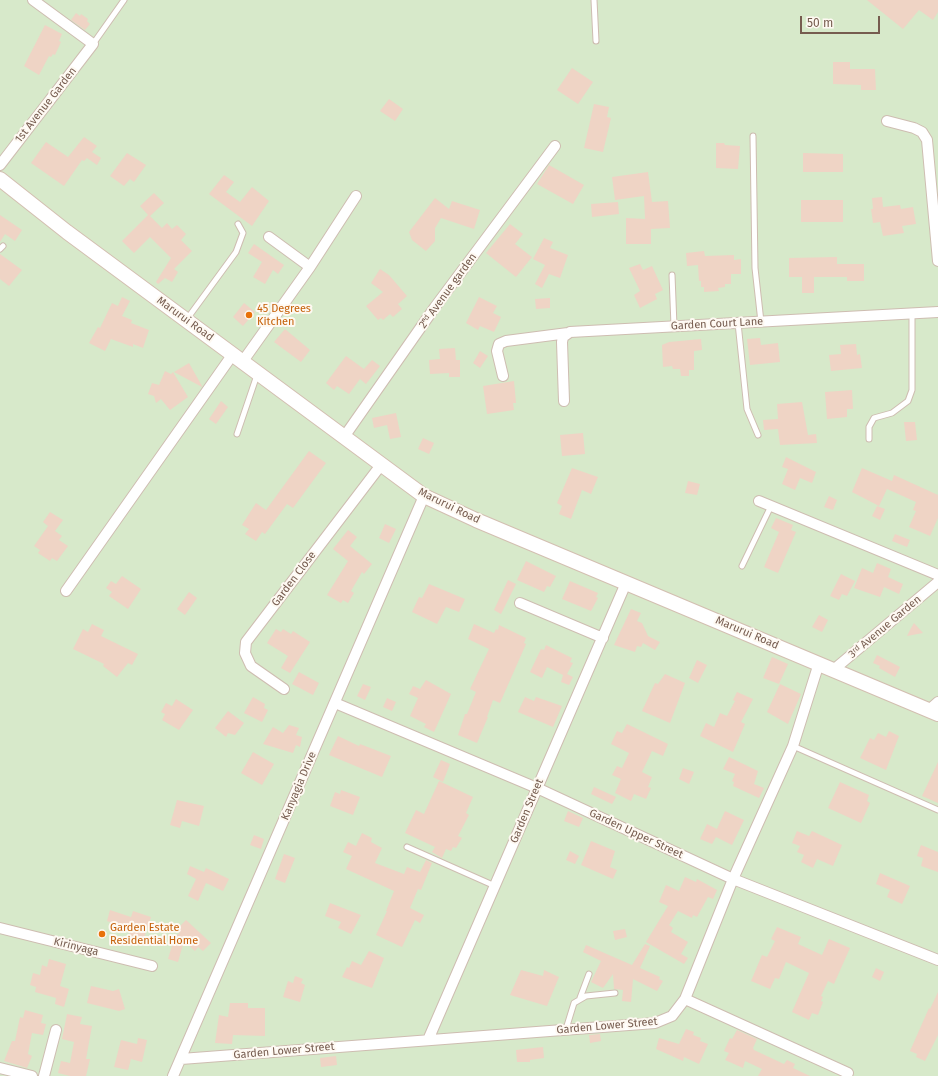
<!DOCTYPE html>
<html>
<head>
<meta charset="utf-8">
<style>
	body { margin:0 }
	#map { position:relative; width:938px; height:1076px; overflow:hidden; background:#fcf5eb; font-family:"Fira Sans",sans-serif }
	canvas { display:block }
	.scale { position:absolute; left:800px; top:16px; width:80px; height:18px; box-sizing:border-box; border:2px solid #765c4f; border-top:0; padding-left:5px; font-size:12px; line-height:14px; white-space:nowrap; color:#765c4f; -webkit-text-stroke:3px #fef9f2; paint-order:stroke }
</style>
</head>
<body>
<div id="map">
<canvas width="938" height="1076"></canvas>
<div class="scale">50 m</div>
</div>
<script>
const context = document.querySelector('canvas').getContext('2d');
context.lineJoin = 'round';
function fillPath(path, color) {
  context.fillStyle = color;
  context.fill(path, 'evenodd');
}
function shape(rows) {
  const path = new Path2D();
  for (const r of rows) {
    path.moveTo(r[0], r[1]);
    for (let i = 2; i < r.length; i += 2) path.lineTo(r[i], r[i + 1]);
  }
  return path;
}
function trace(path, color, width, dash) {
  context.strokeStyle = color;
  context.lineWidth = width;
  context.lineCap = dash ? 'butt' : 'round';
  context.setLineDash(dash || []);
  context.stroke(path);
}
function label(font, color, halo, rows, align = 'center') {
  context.font = font + ' "Fira Sans",sans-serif';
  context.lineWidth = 4;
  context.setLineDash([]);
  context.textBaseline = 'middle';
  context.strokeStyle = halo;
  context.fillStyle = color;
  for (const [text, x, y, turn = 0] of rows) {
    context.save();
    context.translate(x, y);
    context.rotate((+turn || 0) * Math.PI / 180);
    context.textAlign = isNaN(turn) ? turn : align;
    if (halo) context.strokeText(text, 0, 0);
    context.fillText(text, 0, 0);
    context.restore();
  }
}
const green = shape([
	[0,0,938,0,938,1076,0,1076]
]);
const building = shape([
	[867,0,938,0,938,12,933,20,919,10,903,29],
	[76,13,80,16,81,14,88,19,87,21,90,24,85,30,71,20],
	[45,25,62,34,59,41,61,42,55,55,53,54,51,57,49,56,39,75,24,66],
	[833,62,850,62,850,69,875,69,876,90,861,90,861,85,833,84],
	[572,68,593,82,578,104,557,90],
	[389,99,403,109,395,121,380,111],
	[594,104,609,107,607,117,611,118,603,152,584,148],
	[84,137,97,146,92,152,101,158,97,165,87,158,84,161,82,160,64,186,31,163,46,142,68,157],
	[716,143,724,143,725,145,740,146,738,169,716,168],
	[127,153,146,165,134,182,130,179,124,186,110,176],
	[803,153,843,154,843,172,803,172],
	[549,165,584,185,573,204,537,184],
	[648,172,652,202,668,201,670,228,651,229,651,244,626,244,626,218,645,219,644,196,615,200,612,177],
	[224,175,234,182,226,192,240,202,252,187,269,201,252,226,209,194],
	[154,193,164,203,150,216,162,228,167,223,172,229,177,225,186,234,181,240,192,251,174,269,178,272,172,282,165,278,158,284,156,282,171,258,150,237,134,253,122,241,148,215,140,206],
	[882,197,883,207,900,205,901,209,913,207,916,224,902,226,904,233,883,236,880,222,873,223,871,209,873,209,872,198],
	[435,198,449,209,452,201,480,210,474,229,441,218,435,228,435,241,426,251,412,240,409,232],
	[801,200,843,200,843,222,801,222],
	[618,202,619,214,592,217,591,204],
	[0,215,22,230,15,241,5,234,0,242],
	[510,224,523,234,515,244,532,257,516,277,486,253],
	[544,238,553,242,550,248,568,255,560,278,549,274,542,288,535,284,545,265,533,259],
	[254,244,284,265,278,274,273,270,265,284,253,277,262,262,248,253],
	[704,251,705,256,734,255,734,260,741,259,741,274,731,274,731,284,725,284,725,287,718,288,719,291,704,292,704,287,701,287,701,281,699,281,698,265,687,266,686,253],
	[0,254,22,270,9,286,0,279],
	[837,257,837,264,864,264,864,281,847,281,847,277,814,277,814,293,802,293,802,277,789,277,789,258],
	[640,264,643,270,652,266,663,290,655,294,657,299,640,308,634,295,640,291,629,268],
	[380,269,389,275,407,296,398,304,402,309,393,317,390,314,383,320,381,318,378,320,366,306,383,292,371,283],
	[122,297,130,301,122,316,132,320,131,323,149,330,143,348,133,344,133,347,111,339,105,351,89,343,98,327,100,328,112,303,118,306],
	[479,297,497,306,493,313,501,317,494,332,480,326,478,330,466,323],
	[550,298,550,308,536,309,535,299],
	[244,303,255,312,243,326,233,317],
	[285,329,310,350,301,362,274,342],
	[760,338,761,345,778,343,780,362,750,365,747,339],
	[701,339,702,350,694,351,694,370,689,370,689,376,681,376,680,369,673,369,672,366,663,367,662,345,669,342],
	[856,344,857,355,860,354,862,368,831,371,829,355,841,354,840,345],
	[455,348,456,360,460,360,460,377,449,377,449,373,430,374,429,360,440,359,439,349],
	[480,351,488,356,480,368,473,363],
	[346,356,364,369,372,360,380,366,366,384,360,379,349,394,337,386,334,390,326,383],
	[189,363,202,386,202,387,174,372],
	[165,371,171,374,173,372,188,397,170,410,161,399,156,403,154,396,148,394,152,383,159,385],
	[514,381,516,403,513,403,514,410,487,414,483,386],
	[852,390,853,409,847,409,847,417,827,419,825,392],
	[221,401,228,407,216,424,209,419],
	[802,402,808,435,816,434,817,443,780,445,778,429,764,430,763,420,778,419,777,404],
	[396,413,401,437,390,439,387,425,374,428,372,418],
	[904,422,915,422,917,440,906,441],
	[583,433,585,454,562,456,560,435],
	[423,438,434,443,429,454,418,449],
	[309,451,326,463,293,508,287,504,265,534,262,532,256,541,245,534,249,529,242,525,256,503,266,510],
	[786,457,816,472,812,483,800,478,795,490,782,484,788,469,782,467],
	[572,468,598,477,591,494,582,490,571,519,559,514,562,506,557,503],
	[862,468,892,481,894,475,938,495,938,518,930,536,909,527,916,511,913,510,916,502,887,489,879,506,852,492],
	[688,481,700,484,697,495,685,493],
	[829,496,837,500,833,510,824,507],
	[877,506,885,509,880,520,872,516],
	[50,512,63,520,55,531,62,536,59,540,68,546,57,561,52,558,50,561,38,553,40,550,34,546,48,526,43,522],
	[776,518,793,525,791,530,796,532,778,573,764,567,779,532,771,528],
	[385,524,396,529,389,543,379,538],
	[348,530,357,537,350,546,372,564,364,574,362,572,351,591,354,593,348,603,343,600,341,603,327,595,348,561,333,549],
	[895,534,910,540,907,547,892,541],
	[526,561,556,576,550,587,547,586,544,592,517,580],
	[877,563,891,569,888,577,903,584,899,594,884,587,880,597,854,588,862,568,873,573],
	[841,574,855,581,847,596,842,594,839,600,830,596],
	[122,576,141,589,128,609,109,596,112,592,106,588,111,581,116,584],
	[508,580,516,584,501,614,494,610],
	[570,581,598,593,596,597,598,598,591,611,562,599],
	[429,584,465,599,459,612,446,607,437,624,412,612,419,597,422,598],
	[189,592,197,598,185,615,177,609],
	[631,609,641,613,637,621,642,623,648,636,660,642,655,650,643,643,641,647,637,646,635,652,614,645],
	[819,615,828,620,822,632,812,627],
	[914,623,923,633,907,636,911,628],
	[92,624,104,630,101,636,138,654,132,665,128,663,117,677,103,666,104,664,73,649,83,629,88,632],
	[474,624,494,633,496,629,498,630,499,625,526,638,524,643,526,644,500,703,493,700,487,717,488,717,477,743,458,735,465,714,467,714,476,692,470,689,489,649,468,639],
	[276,629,281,632,283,629,291,634,293,631,310,642,290,673,281,668,288,656,267,643],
	[546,645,572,658,570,662,573,663,567,674,573,677,569,685,561,682,563,675,547,667,542,678,530,672,541,649,544,650],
	[877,655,900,667,895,677,879,668,880,666,873,663],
	[772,657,788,664,779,684,763,678],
	[697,660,707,665,698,683,689,678],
	[299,672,319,683,313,695,292,684],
	[665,674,685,683,670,723,642,711,655,683,658,684],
	[426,680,451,694,434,732,424,727,426,724,410,716,418,698,409,694,413,686,420,689],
	[363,684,371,687,365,700,357,696],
	[780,684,801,694,788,724,767,712],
	[737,692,753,699,741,722,745,724,733,752,700,736,706,723,714,727,720,713,727,716,735,701,733,700],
	[253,697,265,704,264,708,268,710,262,722,244,713],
	[525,697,534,701,536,697,562,706,553,727,518,712],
	[387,698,396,702,392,711,383,707],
	[176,699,193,710,179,730,162,720,165,714,161,712,166,703,172,706],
	[228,711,244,723,235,735,228,733,226,737,215,728],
	[627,724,668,744,663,756,652,751,642,772,652,777,648,787,651,788,646,799,634,794,631,801,615,793,621,779,612,775,617,766,622,768,629,753,611,744,617,731,622,733],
	[289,725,299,728,296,735,302,737,300,747,296,745,293,753,263,744,273,727,283,733],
	[889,731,899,736,886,770,860,758,870,738,874,740,878,733,886,737],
	[338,736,359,746,360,744,391,756,382,777,329,755],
	[253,752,274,764,262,785,241,773],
	[729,757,758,771,754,784,764,788,759,798,733,786,734,782,732,781,735,774,723,769],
	[441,760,450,764,443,782,433,777],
	[938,762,938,803,922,796],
	[683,768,694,772,689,784,679,779],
	[439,781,473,797,466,813,469,815,458,836,462,838,456,848,453,847,451,851,446,849,442,858,432,852,435,847,405,833,416,810,424,814],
	[840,782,869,795,867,801,870,803,861,823,828,808],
	[594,787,616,797,612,804,591,794],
	[341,790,360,797,353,815,330,806,335,792,340,794],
	[177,800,204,806,199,826,182,821,180,828,170,825],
	[568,811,583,818,579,827,564,821],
	[725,811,744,820,732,845,716,837,712,844,700,839,707,824,717,829],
	[797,831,809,836,812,831,842,845,833,866,817,859,813,868,801,862,804,855,797,852,800,846,792,843],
	[362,833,372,838,371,842,382,848,375,863,404,874,407,867,420,872,426,860,432,863,421,890,418,889,410,908,424,915,420,923,415,920,402,947,376,935,387,911,386,911,394,891,346,869,352,856,343,852,348,842,356,846],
	[254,835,264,839,261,849,250,845],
	[591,841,615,851,610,867,617,870,613,879,581,865],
	[921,845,938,852,938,872,921,866,923,858,917,856],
	[570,851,579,856,575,864,566,860],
	[284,854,295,858,285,883,275,879],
	[190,866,204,872,206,868,229,879,223,891,206,883,198,901,188,896,196,879,187,874],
	[880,873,910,886,902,904,887,897,890,890,876,884],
	[685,877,696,882,697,879,717,890,713,899,708,897,697,917,693,915,692,918,678,911,669,925,673,928,671,932,688,942,681,954,688,958,684,964,646,942,668,906,659,902,666,885,679,891],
	[330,903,361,915,351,934,338,928,341,922,325,916],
	[110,910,131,917,133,911,151,917,143,941,129,936,131,930,107,921],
	[186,920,211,943,203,951,198,947,195,951,184,941,178,962,168,959,174,939,180,932,177,929],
	[777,927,801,937,798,944,822,955,829,939,850,948,834,984,828,981,821,996,823,997,821,1001,823,1002,818,1015,812,1013,809,1020,792,1012,809,973,786,962,779,979,775,978,770,989,751,981,762,955,767,957,775,941,771,939],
	[625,929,627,937,615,940,613,931],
	[645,944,650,946,640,968,660,977,659,979,663,981,657,991,633,979,631,1002,622,1001,623,990,614,989,613,974,603,988,591,982,601,961,583,952,586,945,632,965],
	[369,951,384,958,372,988,342,977,347,967,349,968,352,961,361,965],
	[49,959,66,964,60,986,69,989,64,1007,55,1004,56,998,35,992,36,987,30,985,33,973,40,975,42,965,47,967],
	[876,968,884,972,880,981,872,977],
	[521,970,543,976,544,970,559,977,547,1006,510,995],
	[295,976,303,979,301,983,305,985,300,1002,283,997,288,981,293,983],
	[91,986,113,991,119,989,125,1009,119,1011,87,1003],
	[938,992,938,1035,925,1061,916,1057,917,1054,910,1051,929,1008,930,1009],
	[230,1003,248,1003,248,1008,265,1008,265,1036,233,1035,232,1044,215,1043,219,1015,228,1017],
	[25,1010,43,1015,41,1023,46,1024,43,1035,32,1033,28,1054,32,1056,27,1068,4,1061,12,1041,15,1041,20,1017,23,1018],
	[67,1014,82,1017,80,1024,92,1026,86,1059,90,1059,86,1076,70,1076,58,1073,61,1061,70,1063,74,1042,62,1039],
	[686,1029,694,1032,693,1035,701,1038,700,1041,708,1044,699,1064,684,1057,683,1061,656,1049,659,1038,679,1044],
	[737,1030,757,1039,753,1048,754,1050,784,1064,787,1060,795,1064,793,1068,810,1076,758,1076,762,1069,745,1061,743,1068,725,1060,729,1053,724,1051,730,1038,732,1039],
	[600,1034,601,1041,590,1043,589,1035],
	[138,1038,147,1040,142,1062,131,1059,128,1070,114,1067,121,1040,137,1044],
	[543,1047,544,1058,530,1060,530,1062,517,1062,516,1050],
	[336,1056,337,1065,321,1067,320,1058]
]);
const lane = shape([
	[594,0,596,41],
	[93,44,124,0],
	[753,136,755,268,761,322],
	[0,249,3,246],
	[672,275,674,326],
	[187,319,236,252,243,233,238,224],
	[738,323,747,409,758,435],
	[237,434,257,375],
	[869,439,869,427,874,418,892,413,908,401,912,390,912,314],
	[742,566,771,506],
	[793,746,938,810],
	[407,847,495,886],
	[580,998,589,974],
	[566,1029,574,1003,586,996,615,993]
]);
const street = shape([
	[887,121,914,128,922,132,927,140,938,261],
	[0,165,93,44,33,0],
	[310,267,356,196],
	[243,361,310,267,269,237],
	[503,376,497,351,499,344,506,341,568,333],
	[564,401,562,342,563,337,570,332,938,312],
	[344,437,435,307,555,146],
	[759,501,938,575],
	[66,591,233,354],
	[520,603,603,638],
	[832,671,938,582],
	[284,689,251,666,245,653,246,642,381,465],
	[335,703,537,788,733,879,938,960],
	[929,710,938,702],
	[0,928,152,966],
	[685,999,848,1073],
	[428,1040,626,583],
	[181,1059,655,1023,672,1016,685,999,733,879,793,746,819,663],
	[0,1068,32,1076],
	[44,1076,56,1030],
	[173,1076,424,496]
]);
const secondary = shape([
	[0,179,67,232,424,496,476,520,938,714]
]);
const markers = [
	[249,315,4,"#e8710a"],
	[102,934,4,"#e8710a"]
];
const streetNames = [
	["1st Avenue Garden",46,105,-52],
	["2ⁿᵈ Avenue garden",448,291,-54],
	["Marurui Road",185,319,36],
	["Garden Court Lane",717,324,-3],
	["Marurui Road",449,506,26],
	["Garden Close",294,579,-53],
	["3ʳᵈ Avenue Garden",885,627,-40],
	["Marurui Road",747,633,23],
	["Kanyagia Drive",299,786,-67],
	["Garden Street",527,811,-67],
	["Garden Upper Street",636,834,25],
	["Kirinyaga",76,947,14],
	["Garden Lower Street",607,1026,-5],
	["Garden Lower Street",284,1051,-5]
];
const foodNames = [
	["45 Degrees",257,309],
	["Kitchen",257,322],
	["Garden Estate",110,928],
	["Residential Home",110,941]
];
fillPath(green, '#d7e9ca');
fillPath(building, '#efd4c5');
trace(lane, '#cebdb1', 7);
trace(street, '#cebdb1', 12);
trace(secondary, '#d3bfb1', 16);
trace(lane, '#fff', 5);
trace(street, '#fff', 10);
trace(secondary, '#fff', 14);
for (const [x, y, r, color] of markers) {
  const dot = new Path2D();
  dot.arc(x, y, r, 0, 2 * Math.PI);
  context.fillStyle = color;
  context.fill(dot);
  trace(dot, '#fef9f2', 1.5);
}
label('11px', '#765c4f', '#fef9f2', streetNames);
label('11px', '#c56008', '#fef9f2', foodNames, 'left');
</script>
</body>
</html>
